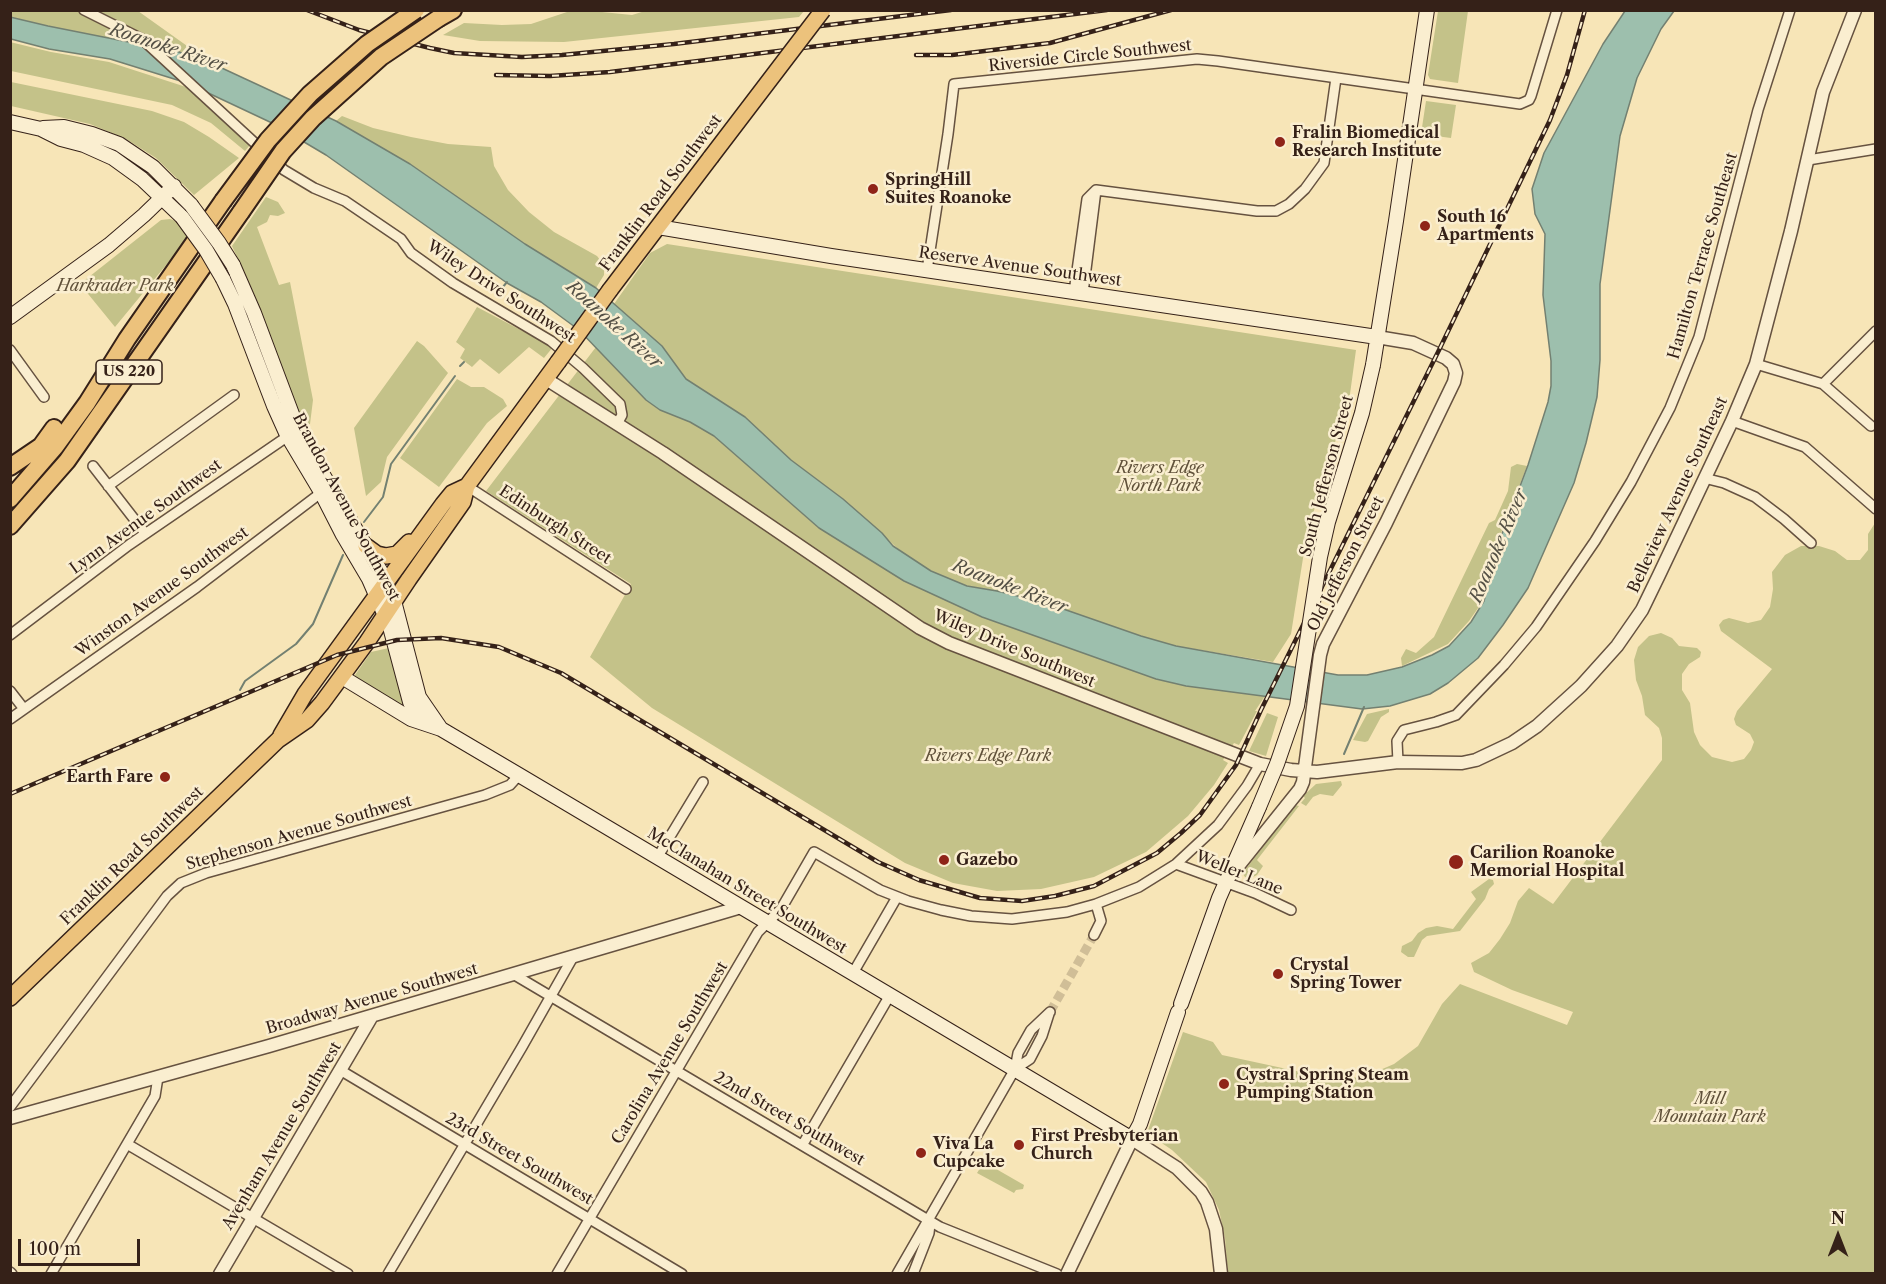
<!DOCTYPE html>
<html>
<head>
<meta charset="utf-8">
<style>
	body { margin:0 }
	#map { position:relative; width:1886px; height:1284px; overflow:hidden; background:#f7e5b7; font-family:"Libre Caslon Text",serif }
	canvas { display:block }
	.frame { position:absolute; inset:0; border:12px solid #352118; pointer-events:none }
	.north { position:absolute; left:1808px; top:1206px; width:60px; height:60px; -webkit-text-stroke:4px #faeed0; paint-order:stroke; rotate:0deg; font-size:16px; font-weight:700; line-height:24px; text-align:center; color:#352118 }
	.north::after { content:''; display:block; margin:auto; width:21px; height:27px; background:#352118; clip-path:polygon(50% 0,100% 100%,50% 72%,0 100%) }
	.scale { position:absolute; left:18px; top:1239px; width:122px; height:27px; box-sizing:border-box; border:3px solid #352118; border-top:0; padding-left:8px; font-size:18px; line-height:21px; white-space:nowrap; color:#352118; -webkit-text-stroke:4px #faeed0; paint-order:stroke }
</style>
</head>
<body>
<div id="map">
<canvas width="1886" height="1284"></canvas>
<div class="frame"></div>
<div class="north">N</div>
<div class="scale">100 m</div>
</div>
<script>
const context = document.querySelector('canvas').getContext('2d');
context.lineJoin = 'round';
function fillPath(path, color) {
  context.fillStyle = color;
  context.fill(path, 'evenodd');
}
function shape(rows) {
  const path = new Path2D();
  for (const r of rows) {
    path.moveTo(r[0], r[1]);
    for (let i = 2; i < r.length; i += 2) path.lineTo(r[i], r[i + 1]);
  }
  return path;
}
function trace(path, color, width, dash) {
  context.strokeStyle = color;
  context.lineWidth = width;
  context.lineCap = dash ? 'butt' : 'round';
  context.setLineDash(dash || []);
  context.stroke(path);
}
function label(font, color, halo, rows, align = 'center') {
  context.font = font + ' "Libre Caslon Text",serif';
  context.lineWidth = 5;
  context.setLineDash([]);
  context.textBaseline = 'middle';
  context.strokeStyle = halo;
  context.fillStyle = color;
  for (const [text, x, y, turn = 0] of rows) {
    context.save();
    context.translate(x, y);
    context.rotate((+turn || 0) * Math.PI / 180);
    context.textAlign = isNaN(turn) ? turn : align;
    if (halo) context.strokeText(text, 0, 0);
    context.fillText(text, 0, 0);
    context.restore();
  }
}
const green = shape([
	[10,11,138,11,211,63,179,52,48,26,11,17],
	[645,11,804,11,799,17,564,42,480,41,443,35,464,23,502,25,531,24,567,12,592,11,632,15],
	[1438,11,1468,11,1458,83,1430,79,1428,75],
	[10,42,51,52,109,62,186,87,250,145,245,151,211,123,172,105,11,71],
	[11,82,152,111,184,122,209,137,239,158,194,195,156,158,126,139,90,124,11,106],
	[1426,101,1456,105,1451,138,1421,134],
	[342,116,373,128,411,137,448,144,491,147,494,166,508,190,529,212,554,232,597,256,604,265,604,275,596,288,525,244,410,164,336,121],
	[266,197,278,202,285,213,278,216,270,215,267,222,257,227,279,285,290,282,313,400,310,424,303,426,254,294,232,246],
	[170,219,179,222,190,236,115,327,80,284,161,220],
	[667,244,1356,350,1350,394,1307,533,1291,634,1273,662,1176,646,1141,636,1034,599,967,586,931,571,906,556,843,499,791,460,745,417,686,379,662,346,614,304,650,253],
	[477,307,553,347,544,358,529,347,499,374,480,359,472,367,460,358,465,349,456,342],
	[417,341,424,346,448,373,387,457,381,482,366,496,354,428],
	[596,347,646,400,660,410,690,422,714,436,819,528,1186,686,1265,696,1255,711,1257,711,1239,745,1234,743,1223,760,1228,763,1214,785,1188,816,1146,852,1094,877,1041,889,997,891,953,883,905,863,652,708,590,657,631,584,486,491],
	[457,379,471,387,484,387,503,399,507,406,487,423,439,487,400,458],
	[1517,464,1527,466,1496,546,1483,601,1469,621,1448,644,1402,666,1401,658,1406,649,1416,653,1434,637,1489,523,1495,520,1508,491,1511,467],
	[1875,523,1875,1273,1228,1273,1225,1238,1219,1210,1206,1182,1172,1150,1147,1133,1183,1032,1213,1042,1222,1055,1338,1080,1366,1076,1394,1064,1418,1046,1442,1004,1460,984,1567,1025,1573,1012,1512,990,1474,972,1471,963,1489,953,1500,939,1510,923,1518,901,1529,888,1553,904,1662,760,1662,738,1659,728,1645,715,1642,696,1636,680,1634,660,1638,647,1649,636,1661,633,1672,638,1679,646,1697,648,1701,652,1700,657,1689,664,1682,674,1682,690,1690,703,1694,732,1700,745,1712,757,1732,762,1744,759,1751,750,1754,742,1750,734,1736,725,1734,719,1737,711,1772,669,1721,631,1719,625,1723,620,1729,618,1748,623,1761,620,1770,607,1773,589,1772,572,1785,555,1801,546,1819,546,1835,551,1847,560,1860,560,1868,550,1868,534],
	[389,648,408,710,353,678,371,652],
	[1389,709,1389,712,1381,717,1368,741,1365,742,1353,740,1367,714],
	[1267,713,1278,717,1266,756,1249,751],
	[1341,781,1342,785,1333,796,1320,794,1313,797,1306,806,1301,803,1305,798,1303,796,1316,784],
	[1295,805,1299,806,1257,860,1263,866,1257,875,1251,878,1245,877,1243,874,1245,870],
	[1489,879,1493,880,1494,884,1489,889,1485,899,1460,931,1427,936,1422,940,1414,957,1408,957,1401,952,1402,946,1412,941,1418,933,1426,928,1437,926,1453,929,1476,899,1471,892],
	[984,1162,1024,1185,1023,1189,1016,1190,1014,1193,977,1173]
]);
const water = shape([
	[1625,11,1674,11,1661,29,1637,78,1620,136,1600,284,1600,360,1597,397,1586,443,1574,483,1528,588,1503,625,1478,658,1448,683,1430,694,1390,706,1362,709,1186,686,1156,679,982,617,904,581,819,528,714,436,690,422,660,410,646,400,579,330,541,302,507,283,326,155,272,123,187,83,110,59,49,49,11,39,10,17,48,26,179,52,211,63,336,121,410,164,525,244,596,288,662,346,686,379,745,417,791,460,843,499,882,533,893,546,931,571,967,586,997,591,1046,603,1141,636,1176,646,1338,675,1367,675,1402,667,1432,655,1449,646,1471,622,1484,601,1497,547,1528,465,1548,402,1551,386,1551,361,1543,295,1545,234,1535,214,1532,189,1544,153,1603,44,1625,11]
]);
const stream = shape([
	[498,293,507,282],
	[460,366,464,362],
	[364,522,383,497,391,464,455,376],
	[240,690,245,681,296,644,313,624,343,555],
	[1344,754,1364,707]
]);
const minorTunnel = shape([
	[1050,1012,1094,935]
]);
const minor = shape([
	[84,10,142,39,284,170,314,188,345,201,401,239,411,253,453,283,551,341,583,368,620,404,622,415,617,424],
	[1808,160,1876,149],
	[1096,190,1257,211,1276,211,1289,204,1305,189,1324,163,1336,78],
	[927,270,948,134,954,84,1197,59,1218,61,1520,104,1529,100,1531,96,1557,10],
	[1074,292,1087,199,1096,190],
	[1083,293,1096,190],
	[10,350,44,397],
	[1756,364,1823,384,1871,426],
	[1823,384,1876,331],
	[1732,421,1805,447,1876,509],
	[93,466,145,533],
	[1704,478,1724,483,1755,497,1784,519,1811,543],
	[108,486,234,395],
	[467,486,626,589],
	[10,635,129,545,291,434],
	[10,691,24,709],
	[10,719,197,587,326,489],
	[1398,762,1397,741,1404,730,1436,722,1456,715,1504,665,1536,627,1595,541,1631,482,1670,408,1699,337,1758,110,1790,10],
	[657,858,703,782],
	[1176,864,1255,893,1291,910],
	[1094,935,1101,921,1096,904],
	[853,973,897,897],
	[513,974,940,1227,1057,1274],
	[1015,1069,1030,1059,1042,1036,1049,1014],
	[340,1070,682,1274],
	[10,1107,167,896,181,883,206,873,485,795,510,785,519,775],
	[127,1144,348,1274],
	[803,1144,890,995],
	[10,1272,12,1274],
	[51,1274,155,1096,158,1077],
	[388,1274,522,1047,573,957],
	[557,1274,758,932,781,909,814,852,880,890,908,901,941,910,971,916,1012,919,1067,912,1096,904,1139,887,1176,864,1218,825,1247,786,1260,764],
	[897,1274,1015,1069,1018,1053,1031,1030,1050,1012],
	[913,1274,929,1233,930,1224,928,1220]
]);
const tertiary = shape([
	[546,379,663,453,920,628,949,643,1260,764,1291,770,1317,772,1398,762,1462,763,1476,760,1512,743,1537,726,1581,686,1617,646,1642,610,1659,575,1732,421,1756,364,1791,231,1823,92,1855,10],
	[1231,875,1300,789,1303,782,1320,655,1323,644,1386,523,1454,382,1456,373,1453,364,1446,358,1413,343,1377,337],
	[10,1118,269,1046,741,907],
	[220,1274,372,1016],
	[1067,1274,1132,1139,1177,1168,1201,1192,1207,1202,1216,1229,1221,1274]
]);
const secondary = shape([
	[10,122,41,129,61,139,84,145,113,158,142,179,182,217],
	[43,128,64,127,92,134,119,144,153,167,191,205],
	[658,227,831,256,1377,337],
	[233,265,254,313,301,438,380,570,394,601,419,697,441,729],
	[223,279,235,304,274,406,287,435,321,492,343,535,369,579,390,627,410,702,415,711,427,720],
	[10,317,109,245,144,215,174,186],
	[1373,365,1396,221,1427,10],
	[342,677,411,719,441,729,519,775,1132,1139,1140,1124,1178,1012],
	[1181,1004,1219,898,1259,807]
]);
const primary = shape([
	[610,290,711,157],
	[366,546,377,554,386,556,397,554,409,542],
	[281,735,305,694,443,504,452,493,467,486],
	[10,998,278,740,307,720,322,703,367,642,409,579,463,502,467,486,558,362]
]);
const motorway = shape([
	[439,18,453,10],
	[10,467,41,446,54,428],
	[10,499,55,447,87,403,127,339,223,201],
	[10,526,67,461,241,212]
]);
const rail = shape([
	[307,10,359,30,430,48,454,53,522,57,562,55,674,44,951,10],
	[916,55,952,55,1050,43,1171,10],
	[496,75,550,76,610,72,1107,10],
	[10,794,337,655,397,640,441,638,499,647,561,673,878,862,919,880,980,898,1022,901,1055,896,1094,886,1157,853,1181,833,1200,815,1236,765,1261,710,1440,348,1550,120,1567,75,1585,10]
]);
const secondaryBridge = shape([
	[191,205,219,243,233,265],
	[182,217,206,250,223,279],
	[1259,807,1277,764,1297,706,1320,557,1328,522,1362,413,1373,365]
]);
const primaryBridge = shape([
	[711,157,823,10],
	[558,362,610,290]
]);
const motorwayBridge = shape([
	[223,201,268,140,310,94,367,44,416,10],
	[241,212,283,151,313,118,381,57,439,18]
]);
const markers = [
	[1280,142,6,"#8f2418"],
	[873,189,6,"#8f2418"],
	[1425,226,6,"#8f2418"],
	[165,777,6,"#8f2418"],
	[944,860,6,"#8f2418"],
	[1456,862,8,"#8f2418"],
	[1278,974,6,"#8f2418"],
	[1224,1084,6,"#8f2418"],
	[1019,1145,6,"#8f2418"],
	[921,1153,6,"#8f2418"]
];
const shields = [
	[129,372,66]
];
const shieldNames = [
	["US 220",129,372]
];
const streetNames = [
	["Riverside Circle Southwest",1090,56,-6],
	["Franklin Road Southwest",661,193,-53],
	["Hamilton Terrace Southeast",1703,256,-74],
	["Reserve Avenue Southwest",1020,267,8],
	["Wiley Drive Southwest",501,292,33],
	["South Jefferson Street",1327,476,-75],
	["Belleview Avenue Southeast",1678,495,-65],
	["Brandon Avenue Southwest",346,507,62],
	["Lynn Avenue Southwest",146,517,-36],
	["Edinburgh Street",555,525,33],
	["Old Jefferson Street",1346,564,-63],
	["Winston Avenue Southwest",162,592,-36],
	["Wiley Drive Southwest",1014,649,23],
	["Stephenson Avenue Southwest",299,833,-16],
	["Franklin Road Southwest",132,856,-44],
	["Weller Lane",1239,873,22],
	["McClanahan Street Southwest",747,891,31],
	["Broadway Avenue Southwest",372,999,-16],
	["Carolina Avenue Southwest",670,1053,-59],
	["22nd Street Southwest",789,1119,30],
	["Avenham Avenue Southwest",282,1136,-59],
	["23rd Street Southwest",519,1159,30]
];
const poiNames = [
	["Fralin Biomedical",1292,133],
	["Research Institute",1292,151],
	["SpringHill",885,180],
	["Suites Roanoke",885,198],
	["South 16",1437,217],
	["Apartments",1437,235],
	["Earth Fare",153,777,"right"],
	["Carilion Roanoke",1470,853],
	["Memorial Hospital",1470,871],
	["Gazebo",956,860],
	["Crystal",1290,965],
	["Spring Tower",1290,983],
	["Cystral Spring Steam",1236,1075],
	["Pumping Station",1236,1093],
	["First Presbyterian",1031,1136],
	["Church",1031,1154],
	["Viva La",933,1144],
	["Cupcake",933,1162]
];
const parkNames = [
	["Harkrader Park",115,286],
	["Rivers Edge",1160,468],
	["North Park",1160,486],
	["Rivers Edge Park",988,756],
	["Mill",1710,1099],
	["Mountain Park",1710,1117]
];
const waterNames = [
	["Roanoke River",168,48,18],
	["Roanoke River",614,325,42],
	["Roanoke River",1499,546,-67],
	["Roanoke River",1010,587,21]
];
fillPath(green, '#c4c289');
fillPath(water, '#9dbfad');
trace(water, '#738071', 1.5);
trace(stream, '#738071', 2);
trace(minorTunnel, '#d0be97', 9, [9, 4.5]);
trace(minor, '#665240', 12);
trace(tertiary, '#665240', 15);
trace(secondary, '#352118', 16);
trace(primary, '#352118', 18);
trace(motorway, '#352118', 20);
trace(minor, '#faeed0', 9);
trace(tertiary, '#faeed0', 12);
trace(secondary, '#faeed0', 14);
trace(primary, '#ecc27c', 15);
trace(motorway, '#ecc27c', 16);
trace(rail, '#352118', 4.5);
trace(rail, '#faeed0', 2, [7]);
trace(secondaryBridge, '#352118', 16, []);
trace(primaryBridge, '#352118', 18, []);
trace(motorwayBridge, '#352118', 20, []);
trace(secondaryBridge, '#faeed0', 14);
trace(primaryBridge, '#ecc27c', 15);
trace(motorwayBridge, '#ecc27c', 16);
for (const [x, y, r, color] of markers) {
  const dot = new Path2D();
  dot.arc(x, y, r, 0, 2 * Math.PI);
  context.fillStyle = color;
  context.fill(dot);
  trace(dot, '#faeed0', 2);
}
for (const [x, y, w] of shields) {
  const box = new Path2D();
  box.roundRect(x - w / 2, y - 12, w, 24, 4.5);
  context.fillStyle = '#faeed0';
  context.fill(box);
  trace(box, '#352118', 1.5);
}
label('bold 15px', '#352118', null, shieldNames);
label('16px', '#352118', '#faeed0', streetNames);
label('bold 16px', '#352118', '#faeed0', poiNames, 'left');
label('italic 16px', '#60513a', '#faeed0', parkNames);
label('italic 18px', '#545045', '#faeed0', waterNames);
</script>
</body>
</html>
